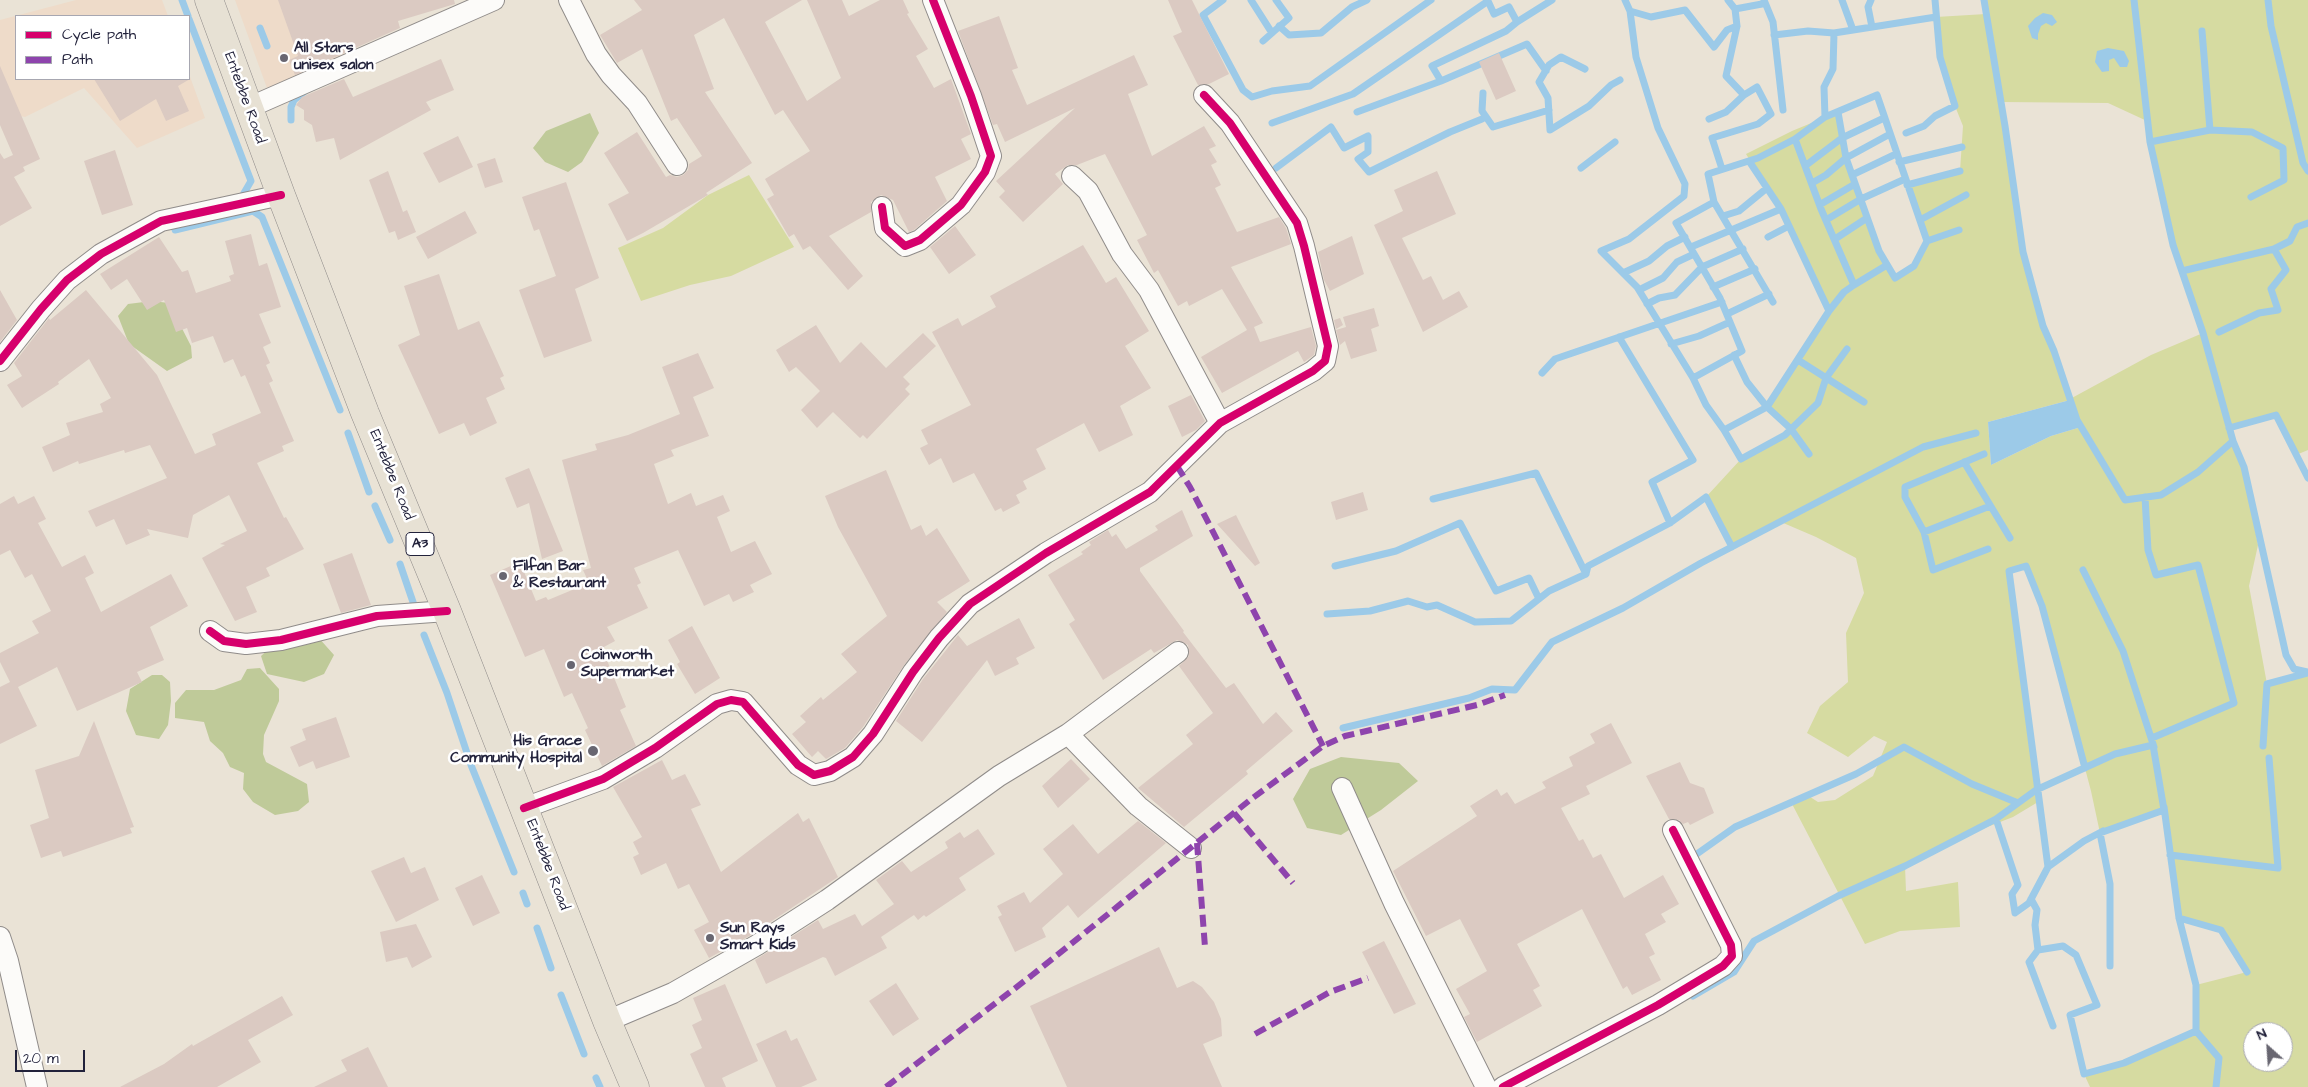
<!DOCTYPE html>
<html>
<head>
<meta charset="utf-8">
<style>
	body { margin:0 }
	#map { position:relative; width:2308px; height:1087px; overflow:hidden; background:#eae3d6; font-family:"Architects Daughter",sans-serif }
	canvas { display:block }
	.legend { position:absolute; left:15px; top:15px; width:175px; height:65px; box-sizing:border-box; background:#fff; border:1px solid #a7a7b1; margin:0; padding:6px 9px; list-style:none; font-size:15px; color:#22223b }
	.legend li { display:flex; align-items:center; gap:10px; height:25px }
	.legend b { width:25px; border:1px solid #a7a7b1 }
	.north { position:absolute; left:2243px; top:1022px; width:50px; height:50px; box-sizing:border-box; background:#fff; border:1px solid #a7a7b1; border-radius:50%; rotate:334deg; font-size:14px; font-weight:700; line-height:20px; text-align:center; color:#22223b }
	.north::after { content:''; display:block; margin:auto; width:18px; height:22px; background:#686671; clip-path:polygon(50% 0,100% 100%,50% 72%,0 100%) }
	.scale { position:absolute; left:15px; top:1050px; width:70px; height:22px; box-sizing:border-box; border:2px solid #22223b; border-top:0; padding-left:6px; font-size:15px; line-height:18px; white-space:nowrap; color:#22223b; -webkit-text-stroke:4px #fff; paint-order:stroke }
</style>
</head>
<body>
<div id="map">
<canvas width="2308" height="1087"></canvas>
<ul class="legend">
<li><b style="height:6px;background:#d6006c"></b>Cycle path</li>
<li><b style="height:6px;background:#8e44ad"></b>Path</li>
</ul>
<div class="north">N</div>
<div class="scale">20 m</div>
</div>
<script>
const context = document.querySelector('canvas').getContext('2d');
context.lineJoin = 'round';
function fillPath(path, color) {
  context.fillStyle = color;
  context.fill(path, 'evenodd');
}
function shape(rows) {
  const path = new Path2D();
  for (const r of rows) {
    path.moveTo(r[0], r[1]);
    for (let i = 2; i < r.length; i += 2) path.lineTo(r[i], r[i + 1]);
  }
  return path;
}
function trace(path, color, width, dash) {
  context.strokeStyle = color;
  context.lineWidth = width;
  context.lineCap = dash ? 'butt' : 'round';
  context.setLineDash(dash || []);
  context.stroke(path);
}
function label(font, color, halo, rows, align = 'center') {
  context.font = font + ' "Architects Daughter",sans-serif';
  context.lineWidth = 5;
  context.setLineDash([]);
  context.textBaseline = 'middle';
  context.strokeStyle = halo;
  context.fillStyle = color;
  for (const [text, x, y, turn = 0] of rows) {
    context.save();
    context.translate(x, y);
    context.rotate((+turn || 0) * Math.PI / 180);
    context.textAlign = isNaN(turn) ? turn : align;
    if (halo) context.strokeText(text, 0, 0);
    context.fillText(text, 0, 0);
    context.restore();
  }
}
const built = shape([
	[76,0,162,0,168,16,16,16,16,79,189,79,189,74,205,118,137,148,84,88,25,117,0,112,0,20],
	[235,0,364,0,343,47,345,57,267,88]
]);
const green = shape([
	[1984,0,2308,0,2308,450,2296,455,2276,415,2229,428,2242,462,2258,545,2249,586,2267,684,2308,673,2308,1087,2090,1087,2084,1074,2124,1063,2196,1031,2196,985,2247,972,2221,930,2179,918,2164,810,2117,825,2100,833,2091,791,2042,606,2026,566,2009,571,2038,802,2013,817,1956,839,1905,866,1906,891,1958,882,1960,927,1900,931,1865,944,1791,802,1807,795,1818,802,1835,800,1873,776,1887,742,1874,736,1848,757,1807,733,1820,706,1848,682,1846,633,1864,593,1856,558,1816,537,1781,522,1732,547,1706,497,1741,459,1791,429,1767,407,1839,299,1829,311,1781,209,1746,154,1792,131,1838,112,1846,158,1879,251,1895,278,1914,266,1927,241,1907,185,1960,171,1963,126,1955,106,1943,67,1936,17,1986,14],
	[2002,102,2108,103,2147,121,2150,142,2170,232,2203,333,2151,355,2070,399,2043,326,2023,252],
	[1801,153,1821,204,1844,262,1821,209],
	[2070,400,2081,427,2051,436,1991,465,1988,422],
	[2253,1032,2283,1032,2283,1062,2253,1062],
	[749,175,794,247,731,276,690,285,641,301,618,248,663,228,708,195]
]);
const forest = shape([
	[590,113,599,133,582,162,568,172,545,162,533,148,546,131],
	[152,301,169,303,191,346,192,358,167,371,129,344,118,316,128,304],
	[318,637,334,655,324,674,304,682,267,674,261,656,271,647],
	[260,668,279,689,279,701,264,735,263,754,266,762,307,784,309,802,298,811,275,815,253,802,243,789,244,773,230,767,223,753,210,741,204,722,175,718,175,703,186,690,214,690,241,680,247,669],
	[152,675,162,675,170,682,171,701,168,725,159,739,136,735,126,711,130,689],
	[1341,757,1399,763,1418,781,1381,810,1341,835,1307,828,1293,799,1310,769]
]);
const water = shape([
	[2043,13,2052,15,2057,22,2052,26,2046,23,2041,26,2038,34,2038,40,2032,38,2028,26,2035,18],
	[2108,48,2124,51,2129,61,2127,67,2120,67,2114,58,2109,60,2109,71,2102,72,2095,62,2097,51],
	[2070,400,2081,427,2051,436,1991,465,1988,422]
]);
const stream = shape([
	[182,0,188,16],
	[1223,0,1203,15,1243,90,1252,97,1272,91,1310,86,1431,0],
	[1251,0,1272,33],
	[1625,0,1630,11,1651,17,1685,10,1714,47,1727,30,1737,26],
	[1728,0,1735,9,1762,4],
	[1764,0,1773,22,1783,110],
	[1842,0,1853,30],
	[1871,0,1868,7,1872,27],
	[1984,0,2005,126,2023,252,2043,326,2054,351,2077,420,2125,500,2161,495,2198,472,2233,441],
	[2134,0,2150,142,2173,245,2203,333,2233,441,2244,467,2286,655,2294,669,2308,672],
	[2268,0,2271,26,2303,163,2308,171],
	[1735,9,1737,26,1726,76,1744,95],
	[1630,11,1636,57,1658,128,1685,184,1684,196,1629,239,1601,251,1637,287,1693,378,1742,351,1720,298,1676,223,1714,202,1708,174,1758,158,1795,139,1825,117,1877,95,1927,241,1959,230],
	[189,19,251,181,244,193],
	[1279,26,1289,35,1321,33,1352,7,1367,0],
	[260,28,267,46],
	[1774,35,1808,31,1834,33,1936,17],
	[1263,41,1289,18,1276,0],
	[1585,69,1561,57,1549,65,1539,82,1548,98,1550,130,1589,106,1611,85,1620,80],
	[1441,81,1432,66,1506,31,1517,22],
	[1483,93,1482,111,1493,127,1549,110],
	[1357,112,1441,81,1527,44,1546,71],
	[1838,112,1846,158,1879,251,1895,278,1914,266,1927,241],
	[1825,117,1824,87,1833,69,1834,33],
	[1709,119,1726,112,1744,95,1757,87,1771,114,1758,124,1712,138,1722,169],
	[291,120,291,107,294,100,304,92],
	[1272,123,1353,94,1488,1,1494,14,1509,7,1517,22,1552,0],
	[2210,130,2252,132,2283,148,2284,180,2251,197],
	[1906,133,1924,126,1935,116,1955,106,1940,57,1935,0],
	[1795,139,1821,209,1854,285,1887,265],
	[2150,142,2210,130,2202,31],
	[1749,161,1781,209,1829,311,1844,292,1854,285],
	[1899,162,1962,147],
	[1805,166,1842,138,1884,118],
	[1276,168,1331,127,1344,148,1368,136,1368,152,1358,159,1369,172,1450,132,1482,119],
	[1581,168,1615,142],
	[1852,175,1896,154],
	[1812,183,1826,175,1846,158,1890,134],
	[1907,185,1960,171],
	[1714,202,1773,302],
	[1821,204,1855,184],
	[1723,216,1739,211,1767,188],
	[1826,220,1861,199,1905,179],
	[1920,220,1966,195],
	[175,230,253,211,262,217,340,410],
	[1768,237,1789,226],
	[1835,239,1867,218],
	[1691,247,1781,209],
	[2182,271,2274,249],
	[1623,273,1649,261,1667,246,1685,237],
	[1713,287,1755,269],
	[1639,290,1663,278,1677,262,1694,254],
	[1647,304,1659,298,1675,295,1702,267,1743,249],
	[1727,314,1769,294],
	[2219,332,2259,313,2278,310,2271,289,2286,270,2274,249,2290,241,2297,227,2308,223],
	[1619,337,1693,460,1652,482,1670,523],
	[1671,344,1699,336,1730,322],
	[1734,355,1747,382,1767,407,1791,429,1809,454],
	[1798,360,1864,402],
	[1542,373,1555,359,1722,302],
	[1693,378,1706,405,1724,430,1741,459,1785,435,1818,403,1826,378,1847,349],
	[2229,428,2276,415,2308,478],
	[1724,430,1767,407,1829,311],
	[348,433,369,492],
	[1984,454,1905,487,1905,497,1924,532,1933,570,1988,549],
	[1964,462,2010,538],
	[2145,497,2148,550,2156,575,2198,565,2234,703,2152,738],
	[1433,499,1536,473,1586,574],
	[375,506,390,540],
	[1924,532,1990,506],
	[400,564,414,605],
	[1335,566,1396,551,1460,523,1496,591,1529,578,1539,599],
	[2083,570,2123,651,2154,747],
	[1327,614,1370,611,1408,601,1427,607,1437,605,1475,622,1511,621,1549,591,1586,574,1588,566,1670,523,1706,497,1732,547],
	[424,635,447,693,471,765,514,872],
	[1343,728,1469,698,1492,689,1515,690,1552,642,1623,608,1701,563,1923,447,1976,433],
	[2263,746,2267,684,2308,673],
	[2164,807,2179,918,2196,985,2196,1031,2219,1058,2216,1087],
	[1996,819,2018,885,2012,894,2015,913,2029,903,2048,867,2084,841,2103,831],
	[2170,855,2278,868,2269,758],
	[1694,856,1735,827,1856,774,1904,747,1972,784,2018,803],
	[2048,867,2009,571,2026,566,2042,606,2085,768],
	[523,893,527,904],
	[2031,899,2037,910,2035,925,2038,950,2029,962,2053,1026],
	[2179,918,2221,930,2247,972],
	[537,928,551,968],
	[2038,950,2063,946,2076,955,2097,1005,2070,1015,2084,1074,2124,1063,2196,1031],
	[561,995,584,1054],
	[1693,996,1734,972,1754,941,1838,896,1905,866,1996,819,2036,790,2115,754,2153,745,2164,810,2100,833,2110,884,2110,966],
	[596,1078,600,1087]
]);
const building = shape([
	[278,0,454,0,455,4,398,21,400,28,295,75,289,60,298,56],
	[634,0,802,0,765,22,807,101,841,78,807,0,842,0,849,16,880,0,903,0,909,13,907,14,928,49,916,56,934,88,951,79,971,134,961,139,971,159,935,177,947,201,914,230,909,232,893,200,881,195,871,202,871,212,829,236,863,276,848,290,810,246,803,250,794,234,789,237,767,199,774,195,765,179,810,151,783,110,775,115,724,18,694,35,714,89,705,92,752,163,706,193,708,195,643,233,627,241,608,204,629,193,604,153,637,132,666,177,670,175,677,177,683,175,688,170,689,164,702,156,677,118,671,121,642,49,617,63,600,35,642,10],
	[1168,0,1192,0,1229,74,1209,84,1198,85,1173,36,1182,32],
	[999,16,1018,68,1012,70,1027,105,1134,55,1148,85,1128,94,1152,156,1204,126,1216,146,1209,149,1217,162,1211,165,1221,185,1215,188,1237,232,1279,217,1286,228,1291,244,1231,267,1263,323,1254,327,1260,342,1311,327,1316,346,1314,355,1304,362,1298,351,1222,393,1201,357,1247,330,1222,289,1189,306,1187,301,1178,306,1158,270,1154,273,1137,240,1147,235,1105,154,1077,165,1068,165,1055,174,1063,184,1023,222,999,197,1005,191,996,181,1075,108,1005,142,997,124,993,125,958,31],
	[1499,53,1516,91,1496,100,1479,62],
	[441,59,454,90,426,102,431,110,340,160,334,138,316,142,312,125,304,120,304,110,296,105,302,97,344,79,353,97],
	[0,66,40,159,23,167,25,171,14,177,32,208,0,226,0,153,4,159,13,155,0,125],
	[94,79,190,79,178,86,189,111,166,121,156,99,120,121],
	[458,136,473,167,439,183,423,153],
	[115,150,133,205,102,215,84,161],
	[495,158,503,182,485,188,477,164],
	[388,171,403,212,407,210,416,232,398,240,395,231,389,233,369,180],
	[1437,171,1456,214,1402,238,1423,280,1431,276,1443,300,1459,291,1468,307,1423,332,1374,225,1403,211,1394,190],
	[566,182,599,278,575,289,592,341,544,358,519,290,556,276,539,229,534,231,522,197],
	[465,211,477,233,428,259,416,237],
	[955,226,976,255,949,274,930,247],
	[251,234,259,266,267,263,281,307,259,314,271,343,263,347,270,363,266,365,273,381,269,383,294,441,282,446,284,451,257,463,284,518,286,517,304,549,266,568,270,576,246,587,257,612,235,621,202,558,225,545,220,544,247,531,229,495,193,515,188,538,147,529,150,535,126,545,114,519,96,527,88,511,167,478,150,445,125,453,124,450,79,464,78,461,53,472,42,447,70,435,66,423,103,412,100,404,111,398,89,359,58,382,59,384,22,408,7,385,22,376,14,363,49,318,50,320,86,290,157,375,195,454,216,445,212,434,261,413,245,375,241,377,233,359,224,363,213,336,192,343,187,328,176,332,164,300,147,310,127,279,111,290,100,274,159,237,182,272,188,270,196,293,231,281,229,276,234,274,225,241],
	[1352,236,1364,274,1330,291,1324,280,1318,252],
	[1083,245,1106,283,1116,277,1149,331,1125,346,1151,388,1120,406,1133,435,1099,452,1084,423,1036,449,1046,469,1023,481,1027,489,1016,495,1020,503,1003,512,1001,508,995,511,974,473,953,483,941,458,929,465,920,448,928,444,921,430,971,405,932,332,958,318,962,326,996,307,990,296],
	[439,274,458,330,479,321,504,376,500,378,505,389,486,398,497,423,470,436,464,423,439,434,398,345,420,335,404,286],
	[0,290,17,320,0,342],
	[1374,308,1379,326,1371,329,1377,351,1351,359,1345,341,1340,345,1336,330,1346,327,1343,317],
	[1340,318,1343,325,1336,329,1334,320],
	[816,325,840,363,861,342,886,368,923,333,936,346,903,377,910,384,905,389,910,394,867,439,863,435,860,438,833,412,817,428,801,410,820,391,796,367,789,372,776,350],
	[698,353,714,388,693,397,709,436,671,450,674,456,654,464,668,504,691,493,696,506,723,495,730,511,717,517,731,552,755,541,772,574,750,585,754,592,733,602,729,594,704,606,678,550,634,568,641,583,637,585,648,608,607,627,615,641,602,648,626,707,620,710,636,746,602,766,585,730,588,728,572,693,564,697,544,649,525,657,490,575,520,562,536,601,546,597,548,600,589,583,583,570,591,568,562,460,597,450,595,444,628,435,680,414,662,367],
	[1191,395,1205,421,1196,430,1182,437,1168,406],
	[529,468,563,551,542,559,529,503,517,508,505,478],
	[886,470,911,530,921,525,926,536,937,528,970,581,937,602,947,612,904,665,863,727,845,748,826,759,818,751,812,757,792,734,806,722,800,716,821,697,823,700,857,672,841,654,887,616,838,527,825,496],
	[1363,492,1368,510,1336,520,1331,502],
	[14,496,18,504,34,496,46,519,38,523,62,567,85,555,94,573,85,578,101,612,171,574,188,606,150,627,164,660,137,672,142,682,77,711,57,667,18,687,37,726,0,744,0,687,10,682,0,662,0,653,39,633,32,621,51,611,32,574,25,578,10,550,0,555,0,504],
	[1182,510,1193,536,1140,568,1140,571,1184,631,1183,632,1226,688,1234,683,1263,724,1276,712,1293,731,1246,771,1248,774,1184,827,1138,788,1193,744,1186,735,1213,713,1179,666,1189,656,1188,645,1177,640,1154,653,1151,649,1103,680,1069,624,1075,620,1048,575,1083,554,1081,552,1091,545,1089,542,1108,530,1112,537,1116,534,1126,549,1158,530,1155,526],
	[1236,515,1260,563,1255,566,1217,524],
	[352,553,371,605,341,613,323,564],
	[1019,618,1035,648,1016,658,1019,664,995,676,987,660,922,742,896,721,923,679,958,635,967,646],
	[692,626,720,678,695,694,677,664,680,662,668,640],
	[336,717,350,757,316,769,313,761,299,767,290,747,306,740,302,729],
	[94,721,134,827,130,828,132,833,63,857,61,851,41,858,30,825,49,818,35,770,79,756],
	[1611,723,1632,763,1586,786,1590,794,1561,808,1579,841,1583,839,1593,858,1601,854,1624,898,1663,875,1679,904,1661,914,1666,922,1645,934,1655,954,1649,957,1661,980,1632,995,1627,986,1623,989,1582,909,1517,944,1540,986,1533,990,1542,1006,1477,1042,1464,1017,1470,1014,1456,989,1487,971,1460,919,1426,936,1393,871,1477,816,1470,806,1497,789,1501,796,1507,792,1515,804,1546,788,1542,782,1573,766,1569,757,1595,743,1590,734],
	[1071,759,1090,779,1058,808,1042,786],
	[662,760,672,780,685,774,701,805,691,809,721,872,798,813,803,822,809,818,838,877,751,935,709,958,694,930,709,922,689,884,678,889,666,863,641,875,633,857,639,854,633,842,642,837,613,787],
	[1680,762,1690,783,1704,788,1714,813,1690,825,1688,822,1683,824,1679,820,1669,819,1646,776],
	[1138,821,1166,843,1078,918,1068,905,1042,928,1046,937,1015,952,998,917,1002,915,997,906,1024,892,1030,903,1063,874,1043,849,1073,824,1098,854],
	[978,829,995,854,959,878,966,890,926,917,924,915,918,920,914,915,881,937,887,948,835,976,826,958,823,957,766,984,755,960,818,920,823,929,855,914,862,926,894,904,876,880,902,861,911,872,948,848,945,842,960,832,964,838],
	[404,857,411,873,425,867,439,900,396,922,371,871],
	[482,875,500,913,473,926,455,888],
	[416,924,432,957,412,968,407,957,386,962,380,932],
	[1384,941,1416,1004,1394,1014,1362,952],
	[1159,947,1177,988,1193,981,1202,987,1214,1002,1221,1019,1222,1036,1203,1044,1222,1087,1067,1087,1030,1006],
	[896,983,919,1019,893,1036,869,1001],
	[725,984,758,1061,722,1078,726,1087,705,1087,690,1054,702,1048,692,1025,702,1020,693,998],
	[282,996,293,1015,248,1040,261,1062,217,1087,120,1087,164,1064,192,1044,193,1046],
	[786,1030,791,1041,797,1038,817,1080,801,1087,776,1087,756,1044],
	[368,1047,388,1087,314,1087,347,1071,341,1060]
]);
const minor = shape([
	[569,0,596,54,611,75,637,103,677,165],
	[248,108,494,0],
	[1072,176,1088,191,1122,254,1149,290,1220,423],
	[882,207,885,228,905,246,920,240,961,205,985,172,991,156,971,96,933,0],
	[0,361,41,309,67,280,101,254,161,221,281,195],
	[210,631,224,641,246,644,281,640,377,616,447,611],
	[1068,734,1138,806,1191,848],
	[1342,788,1394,903,1486,1087],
	[524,808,603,779,655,748,717,704,731,700,743,702,798,765,814,775,830,771,853,757,873,734,913,672,939,638,970,604,1046,553,1150,492,1220,423,1313,371,1325,361,1328,346,1304,246,1297,223,1230,123,1204,95],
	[0,937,8,961,37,1087],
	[607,1021,673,993,757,945,827,900,999,776,1068,734,1178,652],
	[1503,1087,1658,1005,1723,966,1732,956,1731,945,1673,830]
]);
const primary = shape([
	[209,0,281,195,365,413,447,611,607,1021,635,1087]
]);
const quiet = shape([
	[1177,466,1190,487,1323,746],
	[1234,813,1293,883],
	[1197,843,1205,947],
	[1255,1034,1330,992,1368,978],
	[886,1087,1031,976,1250,800,1323,746,1345,736,1477,705,1505,695]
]);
const cycleway = shape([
	[882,207,885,228,905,246,920,240,961,205,985,172,991,156,971,96,933,0],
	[0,361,41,309,67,280,101,254,161,221,281,195],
	[210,631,224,641,246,644,281,640,377,616,447,611],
	[524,808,603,779,655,748,717,704,731,700,743,702,798,765,814,775,830,771,853,757,873,734,913,672,939,638,970,604,1046,553,1150,492,1220,423,1313,371,1325,361,1328,346,1304,246,1297,223,1230,123,1204,95],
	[1503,1087,1658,1005,1723,966,1732,956,1731,945,1673,830]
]);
const markers = [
	[284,58,5,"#686671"],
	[503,576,5,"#686671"],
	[571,665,5,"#686671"],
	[593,751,6,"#686671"],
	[710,938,5,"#686671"]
];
const shields = [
	[420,544,28]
];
const shieldNames = [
	["A3",420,544]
];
const poiNames = [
	["All Stars",294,49],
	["unisex salon",294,66],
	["Filfan Bar",513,567],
	["& Restaurant",513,584],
	["Coinworth",581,656],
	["Supermarket",581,673],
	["His Grace",582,742,"right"],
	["Community Hospital",582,759,"right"],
	["Sun Rays",720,929],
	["Smart Kids",720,946]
];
const streetNames = [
	["Entebbe Road",244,98,70],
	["Entebbe Road",391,475,68],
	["Entebbe Road",547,865,69]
];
fillPath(built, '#eedbc9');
fillPath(green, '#d6dba1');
fillPath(forest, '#bfca99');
fillPath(water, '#9ccae8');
trace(stream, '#9ccae8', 7);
fillPath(building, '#dbcac2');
trace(minor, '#908c8a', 22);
trace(primary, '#908c8a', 29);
trace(minor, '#fcfbf9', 20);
trace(primary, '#e7e1d4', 28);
trace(quiet, '#8e44ad', 6, [12, 6]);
trace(cycleway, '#d6006c', 8);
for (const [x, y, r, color] of markers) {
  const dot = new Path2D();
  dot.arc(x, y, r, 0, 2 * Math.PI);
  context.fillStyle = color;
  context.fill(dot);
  trace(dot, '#fff', 2);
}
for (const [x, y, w] of shields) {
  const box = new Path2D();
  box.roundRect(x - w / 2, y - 11.5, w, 23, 4);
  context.fillStyle = '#fff';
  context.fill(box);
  trace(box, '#22223b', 1);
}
label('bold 14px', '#22223b', null, shieldNames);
label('bold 15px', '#22223b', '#fff', poiNames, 'left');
label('15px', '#22223b', '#fff', streetNames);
</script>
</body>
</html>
